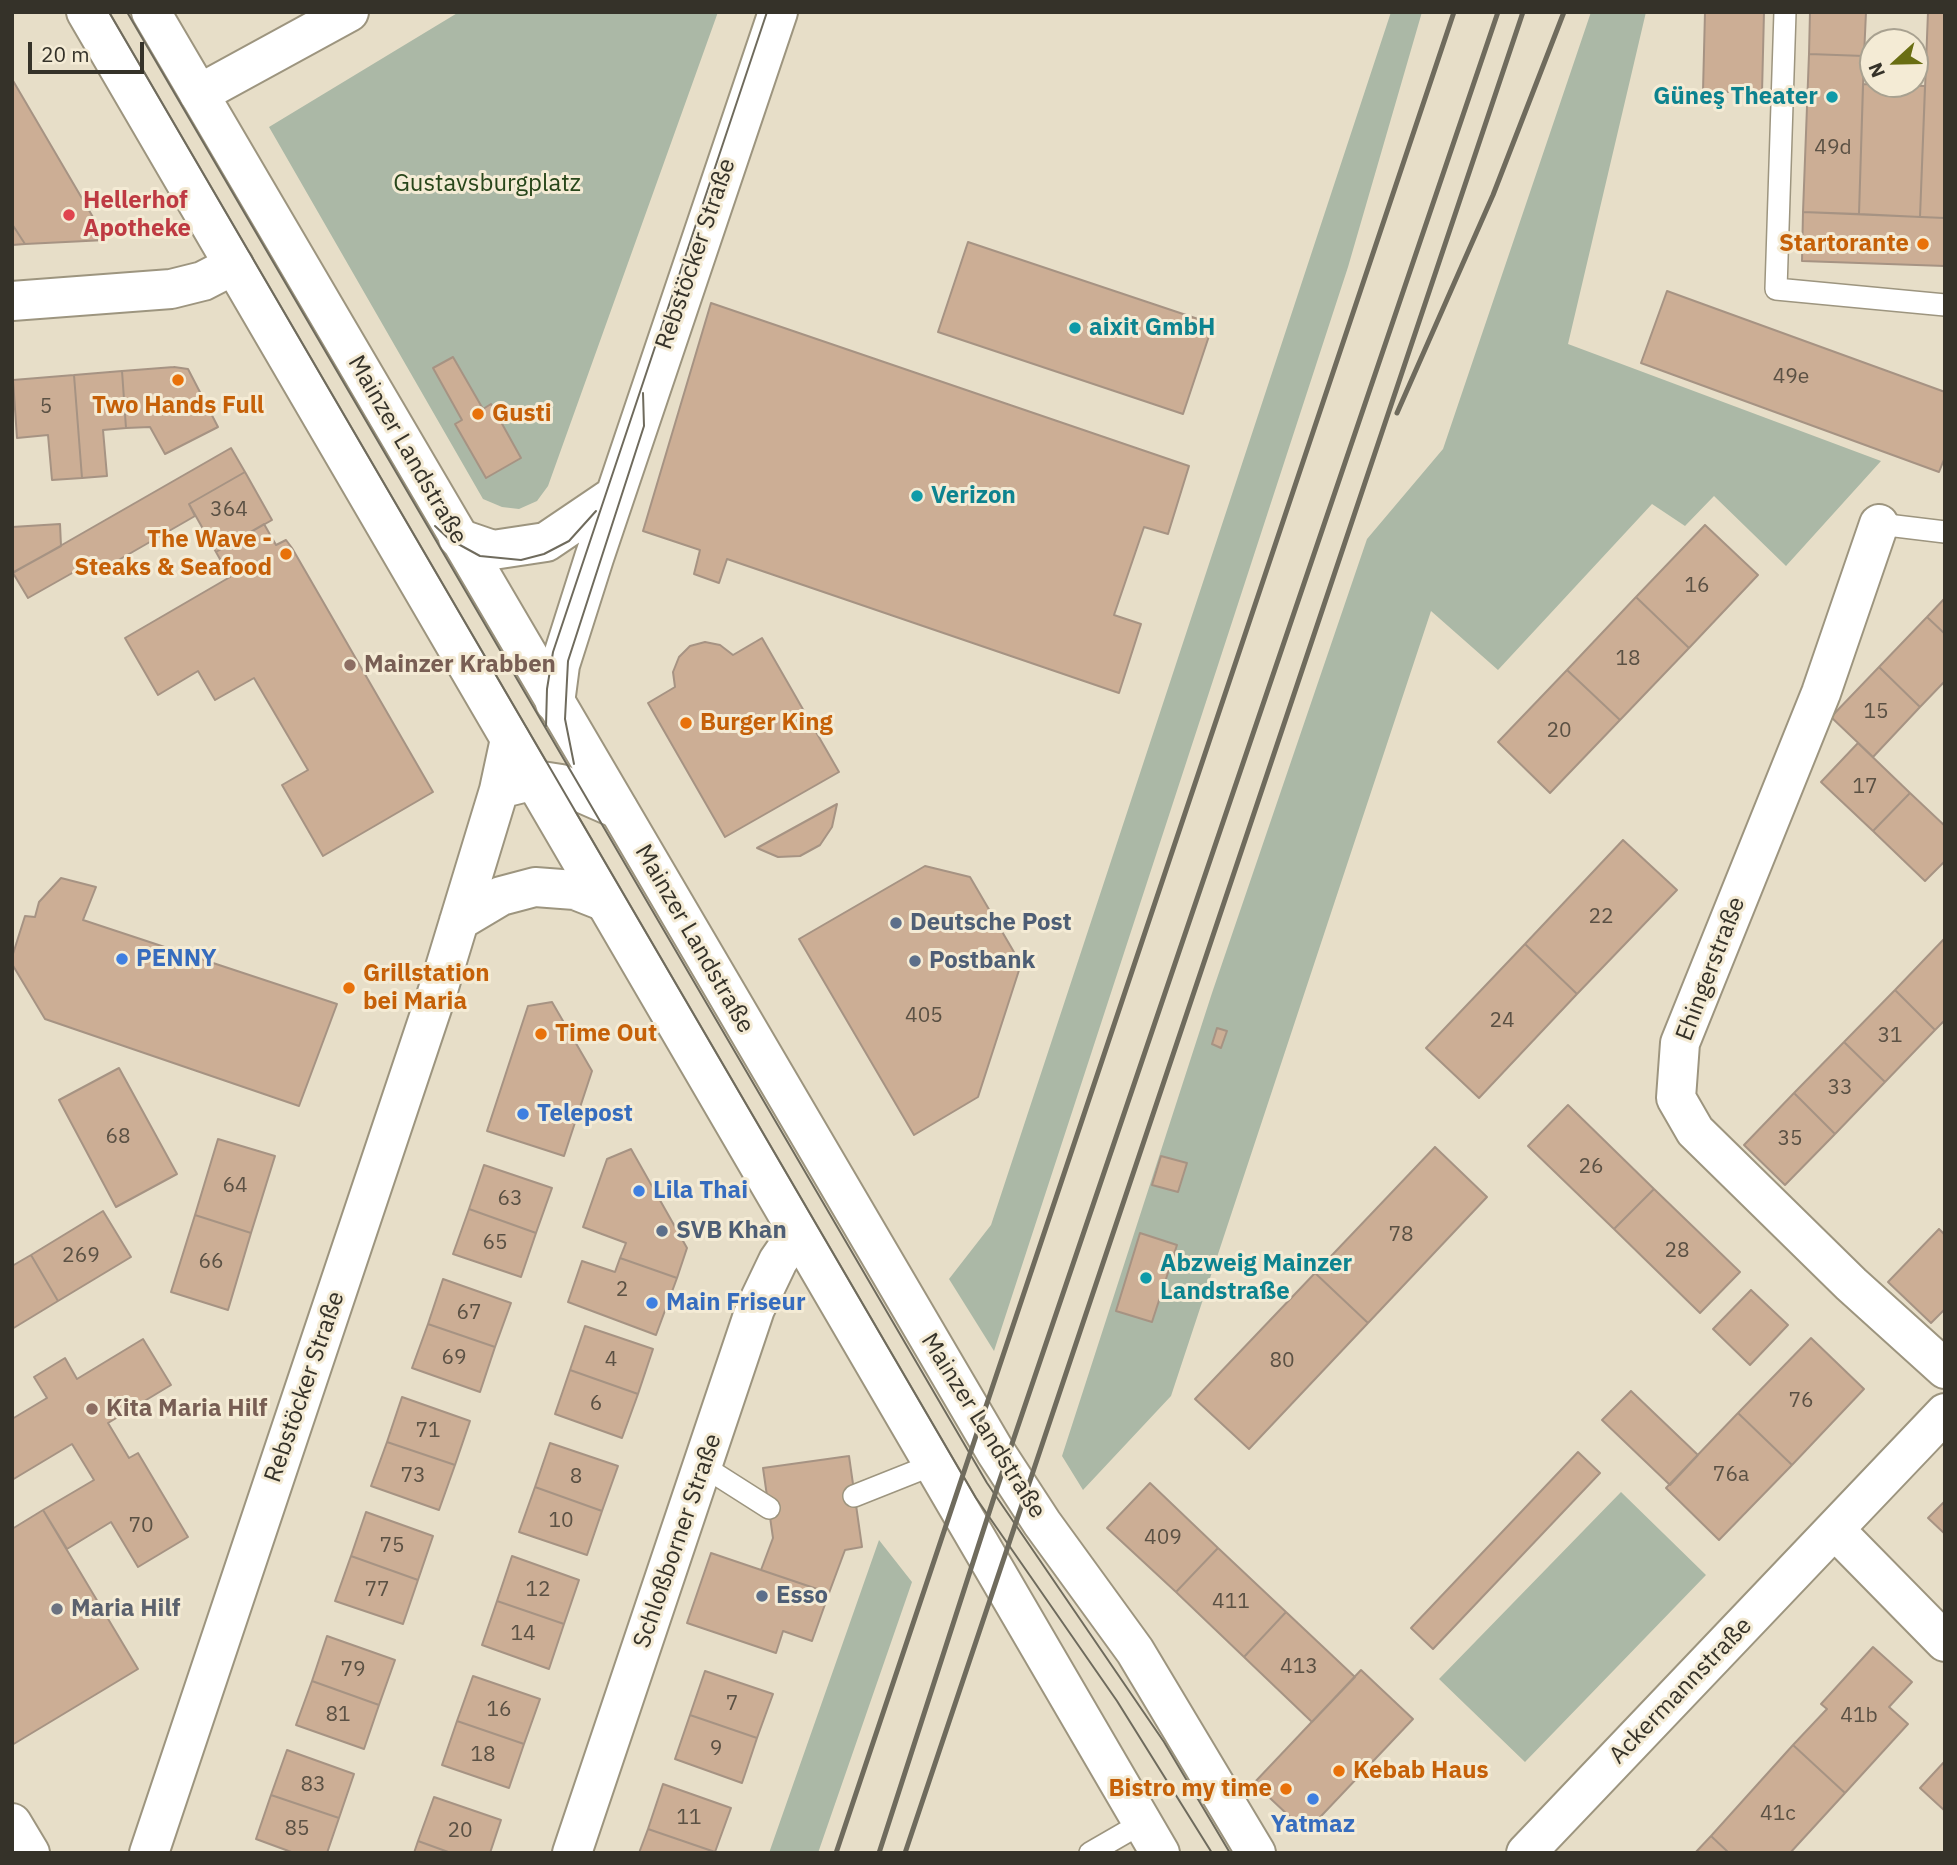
<!DOCTYPE html>
<html>
<head>
<meta charset="utf-8">
<style>
	body { margin:0 }
	#map { position:relative; width:1957px; height:1865px; overflow:hidden; background:#e7dec8; font-family:"IBM Plex Sans",sans-serif }
	canvas { display:block }
	.frame { position:absolute; inset:0; border:14px solid #353229; pointer-events:none }
	.north { position:absolute; left:1859px; top:28px; width:70px; height:70px; box-sizing:border-box; background:#f4ebd5; border:2px solid #a8a190; border-radius:50%; rotate:248deg; font-size:19px; font-weight:700; line-height:28px; text-align:center; color:#353229 }
	.north::after { content:''; display:block; margin:auto; width:24px; height:32px; background:#696e12; clip-path:polygon(50% 0,100% 100%,50% 72%,0 100%) }
	.scale { position:absolute; left:28px; top:42px; width:116px; height:32px; box-sizing:border-box; border:4px solid #353229; border-top:0; padding-left:9px; font-size:21px; line-height:24px; white-space:nowrap; color:#353229; -webkit-text-stroke:5px #f4ebd5; paint-order:stroke }
</style>
</head>
<body>
<div id="map">
<canvas width="1957" height="1865"></canvas>
<div class="frame"></div>
<div class="north">N</div>
<div class="scale">20 m</div>
</div>
<script>
const context = document.querySelector('canvas').getContext('2d');
context.lineJoin = 'round';
function fillPath(path, color) {
  context.fillStyle = color;
  context.fill(path, 'evenodd');
}
function shape(rows) {
  const path = new Path2D();
  for (const r of rows) {
    path.moveTo(r[0], r[1]);
    for (let i = 2; i < r.length; i += 2) path.lineTo(r[i], r[i + 1]);
  }
  return path;
}
function trace(path, color, width, dash) {
  context.strokeStyle = color;
  context.lineWidth = width;
  context.lineCap = dash ? 'butt' : 'round';
  context.setLineDash(dash || []);
  context.stroke(path);
}
function label(font, color, halo, rows, align = 'center') {
  context.font = font + ' "IBM Plex Sans",sans-serif';
  context.lineWidth = 6;
  context.setLineDash([]);
  context.textBaseline = 'middle';
  context.strokeStyle = halo;
  context.fillStyle = color;
  for (const [text, x, y, turn = 0] of rows) {
    context.save();
    context.translate(x, y);
    context.rotate((+turn || 0) * Math.PI / 180);
    context.textAlign = isNaN(turn) ? turn : align;
    if (halo) context.strokeText(text, 0, 0);
    context.fillText(text, 0, 0);
    context.restore();
  }
}
const green = shape([
	[459,12,718,12,548,486,537,501,519,509,502,507,483,499,269,127],
	[1391,12,1422,12,1348,267,994,1351,949,1279,991,1225],
	[1591,12,1646,12,1568,344,1881,461,1786,566,1714,496,1685,526,1652,504,1498,670,1431,611,1171,1396,1083,1490,1062,1456,1212,993,1367,539,1443,449],
	[1621,1492,1706,1575,1525,1762,1439,1679],
	[879,1540,912,1582,818,1853,769,1853]
]);
const building = shape([
	[1705,12,1764,12,1762,93,1703,91,1705,12],
	[1810,12,1866,12,1864,56,1809,54,1810,12],
	[1928,12,1945,12,1945,218,1920,217,1928,12],
	[1809,54,1864,56,1859,214,1803,212,1809,54],
	[12,79,90,212,106,240,25,244,12,224,12,79],
	[1863,84,1925,86,1920,217,1859,214,1863,84],
	[1803,212,1945,218,1945,266,1802,261,1803,212],
	[12,224,25,244,12,245,12,224],
	[968,242,1213,324,1183,414,938,332,968,242],
	[1667,291,1945,392,1945,457,1939,472,1641,363,1667,291],
	[711,303,1189,466,1168,534,1144,527,1114,615,1141,624,1119,693,727,559,719,583,694,574,700,550,643,531,711,303],
	[453,357,483,409,491,404,521,458,486,478,455,424,462,420,433,368,453,357],
	[174,367,188,369,218,427,165,454,150,427,126,428,122,371,174,367],
	[122,371,126,428,103,430,107,476,82,478,74,375,122,371],
	[74,375,82,478,52,480,48,435,17,438,13,380,74,375],
	[231,448,245,472,189,504,195,516,103,569,97,559,28,598,13,573,231,448],
	[245,472,272,520,216,552,189,504,245,472],
	[60,524,61,546,12,573,12,527,60,524],
	[264,524,276,545,286,540,292,548,433,792,323,856,282,785,308,770,254,678,215,700,198,671,158,695,125,638,230,577,216,552,264,524],
	[1705,525,1758,575,1689,648,1636,597,1705,525],
	[1636,597,1689,648,1620,720,1567,670,1636,597],
	[1945,598,1945,634,1927,617,1945,598],
	[1927,617,1945,634,1945,681,1920,707,1879,667,1927,617],
	[762,638,839,772,725,837,648,703,675,687,673,672,679,657,690,646,705,642,720,645,733,655,762,638],
	[1879,667,1920,707,1873,757,1831,717,1879,667],
	[1567,670,1620,720,1550,793,1498,742,1567,670],
	[1858,743,1910,793,1873,831,1821,782,1858,743],
	[1910,793,1945,826,1945,861,1925,881,1873,831,1910,793],
	[837,804,832,827,820,845,800,856,778,857,757,848,837,804],
	[1623,840,1677,890,1577,994,1525,944,1623,840],
	[925,866,970,877,1021,964,978,1097,914,1135,799,939,925,866],
	[61,878,96,887,83,920,337,1004,299,1106,45,1019,12,964,12,957,25,916,35,917,39,902,61,878],
	[1945,938,1945,1020,1935,1030,1895,990,1945,938],
	[1525,944,1577,994,1479,1098,1426,1048,1525,944],
	[1895,990,1935,1030,1885,1082,1844,1042,1895,990],
	[552,1002,592,1071,564,1156,487,1131,528,1006,552,1002],
	[1217,1028,1227,1031,1221,1048,1212,1044,1217,1028],
	[1844,1042,1885,1082,1835,1134,1794,1093,1844,1042],
	[119,1068,177,1174,116,1207,59,1100,119,1068],
	[1794,1093,1835,1134,1785,1185,1744,1145,1794,1093],
	[1568,1105,1654,1189,1614,1229,1528,1146,1568,1105],
	[218,1139,275,1156,251,1233,195,1215,218,1139],
	[1435,1147,1487,1197,1368,1323,1315,1273,1435,1147],
	[631,1149,687,1248,677,1278,620,1258,626,1243,583,1227,607,1159,631,1149],
	[1161,1156,1187,1163,1178,1192,1152,1185,1161,1156],
	[484,1165,552,1188,536,1233,469,1209,484,1165],
	[1654,1189,1740,1272,1700,1313,1614,1229,1654,1189],
	[469,1209,536,1233,521,1277,453,1254,469,1209],
	[103,1211,131,1257,58,1301,31,1255,103,1211],
	[195,1215,251,1233,228,1310,171,1292,195,1215],
	[1939,1229,1945,1235,1945,1309,1931,1323,1888,1282,1939,1229],
	[1140,1233,1177,1245,1152,1322,1116,1311,1140,1233],
	[31,1255,58,1301,12,1329,12,1266,31,1255],
	[620,1258,677,1278,656,1335,568,1302,582,1261,615,1272,620,1258],
	[1315,1273,1368,1323,1249,1449,1195,1399,1315,1273],
	[443,1279,511,1303,495,1347,428,1324,443,1279],
	[1751,1290,1788,1325,1750,1365,1713,1329,1751,1290],
	[428,1324,495,1347,480,1392,412,1368,428,1324],
	[585,1326,653,1349,638,1394,570,1370,585,1326],
	[1811,1338,1864,1389,1792,1465,1738,1413,1811,1338],
	[143,1339,171,1385,108,1423,129,1458,138,1453,188,1537,138,1567,111,1522,67,1549,43,1510,94,1480,72,1444,12,1480,12,1419,47,1398,34,1377,65,1358,77,1379,143,1339],
	[570,1370,638,1394,622,1438,555,1414,570,1370],
	[1631,1391,1698,1455,1670,1485,1602,1420,1631,1391],
	[402,1397,470,1421,455,1465,387,1442,402,1397],
	[1738,1413,1792,1465,1719,1540,1666,1488,1738,1413],
	[387,1442,455,1465,439,1510,371,1486,387,1442],
	[550,1443,618,1466,602,1511,535,1487,550,1443],
	[1578,1452,1600,1473,1433,1649,1411,1628,1578,1452],
	[849,1456,862,1547,845,1550,829,1593,761,1570,773,1538,763,1468,849,1456],
	[1150,1483,1218,1548,1176,1592,1107,1528,1150,1483],
	[535,1487,602,1511,587,1555,519,1532,535,1487],
	[1945,1501,1945,1534,1928,1518,1945,1501],
	[43,1510,138,1669,12,1745,12,1529,43,1510],
	[366,1512,433,1536,418,1580,351,1556,366,1512],
	[1218,1548,1286,1612,1244,1657,1176,1592,1218,1548],
	[711,1553,829,1593,812,1641,783,1631,776,1653,687,1623,711,1553],
	[351,1556,418,1580,403,1624,335,1601,351,1556],
	[512,1556,579,1580,564,1624,497,1601,512,1556],
	[497,1601,564,1624,549,1669,482,1645,497,1601],
	[1286,1612,1355,1677,1312,1722,1244,1657,1286,1612],
	[327,1636,395,1660,379,1705,312,1681,327,1636],
	[1873,1647,1912,1682,1889,1707,1908,1724,1845,1793,1793,1745,1827,1709,1821,1704,1873,1647],
	[1361,1670,1413,1719,1306,1832,1254,1783,1361,1670],
	[705,1671,773,1694,757,1738,690,1715,705,1671],
	[473,1676,540,1699,524,1744,457,1721,473,1676],
	[312,1681,379,1705,364,1749,296,1725,312,1681],
	[690,1715,757,1738,742,1783,675,1759,690,1715],
	[457,1721,524,1744,509,1788,442,1765,457,1721],
	[1793,1745,1845,1793,1790,1853,1729,1853,1711,1836,1793,1745],
	[287,1750,354,1774,339,1818,271,1795,287,1750],
	[1945,1761,1945,1811,1920,1788,1945,1761],
	[663,1784,731,1808,715,1852,648,1829,663,1784],
	[271,1795,339,1818,327,1853,294,1853,256,1839,271,1795],
	[434,1797,501,1820,490,1853,451,1853,418,1841,434,1797],
	[648,1829,715,1852,715,1853,639,1853,648,1829],
	[1711,1836,1729,1853,1695,1853,1711,1836],
	[418,1841,451,1853,414,1853,418,1841]
]);
const service = shape([
	[1785,12,1776,289,1945,305],
	[1879,524,1945,532],
	[703,1466,769,1508],
	[854,1496,932,1465],
	[1090,1853,1142,1823]
]);
const minor = shape([
	[199,94,349,12],
	[12,301,171,289,203,281,234,265],
	[1879,524,1821,693,1680,1043,1676,1098,1695,1131,1851,1284,1945,1369],
	[458,538,493,550,546,542,614,496],
	[555,703,560,665,594,558,778,12],
	[507,787,535,780,561,784,618,809],
	[459,921,501,896,535,887,575,890,603,901],
	[1835,1530,1945,1642],
	[12,1823,30,1853],
	[149,1853,439,987,499,790,510,739],
	[572,1853,755,1309,778,1261,796,1235],
	[1526,1853,1945,1413]
]);
const primary = shape([
	[86,12,1160,1853],
	[151,12,995,1451,1042,1523,1135,1651,1256,1853]
]);
const tram = shape([
	[109,12,976,1498,1117,1701,1212,1853],
	[127,12,987,1483,1164,1742,1230,1853],
	[435,526,449,539,480,556,521,560,544,554,569,541,596,511],
	[546,726,547,689,553,652,767,12],
	[574,764,565,719,568,661,644,426,643,393]
]);
const rail = shape([
	[1397,413,1493,195,1564,12],
	[836,1853,1454,12],
	[879,1853,998,1485,1498,12],
	[905,1853,1523,12]
]);
const markers = [
	[1832,97,7,"#0f9aa8"],
	[69,215,7,"#e0444e"],
	[1923,244,7,"#e8710a"],
	[1075,328,7,"#0f9aa8"],
	[178,380,7,"#e8710a"],
	[478,414,7,"#e8710a"],
	[917,496,7,"#0f9aa8"],
	[286,554,7,"#e8710a"],
	[350,665,7,"#8d6e63"],
	[686,723,7,"#e8710a"],
	[896,923,7,"#5c6f8a"],
	[122,959,7,"#3f7fe0"],
	[915,961,7,"#5c6f8a"],
	[349,988,7,"#e8710a"],
	[541,1034,7,"#e8710a"],
	[523,1114,7,"#3f7fe0"],
	[639,1191,7,"#3f7fe0"],
	[662,1231,7,"#5c6f8a"],
	[1146,1278,7,"#0f9aa8"],
	[652,1303,7,"#3f7fe0"],
	[92,1409,7,"#8d6e63"],
	[762,1596,7,"#5c6f8a"],
	[57,1609,7,"#6b7280"],
	[1339,1771,7,"#e8710a"],
	[1286,1789,7,"#e8710a"],
	[1313,1799,7,"#3f7fe0"]
];
const numberNames = [
	["49d",1833,148],
	["49e",1791,377],
	["5",46,407],
	["364",229,510],
	["16",1697,586],
	["18",1628,659],
	["15",1876,712],
	["20",1559,731],
	["17",1865,787],
	["22",1601,917],
	["405",924,1016],
	["24",1502,1021],
	["31",1890,1036],
	["33",1840,1088],
	["68",118,1137],
	["35",1790,1139],
	["26",1591,1167],
	["64",235,1186],
	["63",510,1199],
	["78",1401,1235],
	["65",495,1243],
	["28",1677,1251],
	["269",81,1256],
	["66",211,1262],
	["2",622,1290],
	["67",469,1313],
	["69",454,1358],
	["4",611,1360],
	["80",1282,1361],
	["76",1801,1401],
	["6",596,1404],
	["71",428,1431],
	["76a",1731,1475],
	["73",413,1476],
	["8",576,1477],
	["10",561,1521],
	["70",141,1526],
	["409",1163,1538],
	["75",392,1546],
	["77",377,1590],
	["12",538,1590],
	["411",1231,1602],
	["14",523,1634],
	["413",1299,1667],
	["79",353,1670],
	["7",732,1704],
	["16",499,1710],
	["81",338,1715],
	["41b",1859,1716],
	["9",716,1749],
	["18",483,1755],
	["83",313,1785],
	["41c",1778,1814],
	["11",689,1818],
	["85",297,1829],
	["20",460,1831]
];
const cultureNames = [
	["Güneş Theater",1818,97,"right"],
	["aixit GmbH",1089,328],
	["Verizon",931,496],
	["Abzweig Mainzer",1160,1264],
	["Landstraße",1160,1292]
];
const parkNames = [
	["Gustavsburgplatz",487,184]
];
const healthNames = [
	["Hellerhof",83,201],
	["Apotheke",83,229]
];
const foodNames = [
	["Startorante",1909,244,"right"],
	["Two Hands Full",178,406,"center"],
	["Gusti",492,414],
	["The Wave -",272,540,"right"],
	["Steaks & Seafood",272,568,"right"],
	["Burger King",700,723],
	["Grillstation",363,974],
	["bei Maria",363,1002],
	["Time Out",555,1034],
	["Kebab Haus",1353,1771],
	["Bistro my time",1272,1789,"right"]
];
const streetNames = [
	["Rebstöcker Straße",696,254,-71],
	["Mainzer Landstraße",407,450,60],
	["Mainzer Landstraße",694,939,60],
	["Ehingerstraße",1711,969,-69],
	["Rebstöcker Straße",305,1387,-71],
	["Mainzer Landstraße",983,1426,58],
	["Schloßborner Straße",678,1541,-71],
	["Ackermannstraße",1681,1691,-46]
];
const educationNames = [
	["Mainzer Krabben",364,665],
	["Kita Maria Hilf",106,1409]
];
const serviceNames = [
	["Deutsche Post",910,923],
	["Postbank",929,961],
	["SVB Khan",676,1231],
	["Esso",776,1596]
];
const shopNames = [
	["PENNY",136,959],
	["Telepost",537,1114],
	["Lila Thai",653,1191],
	["Main Friseur",666,1303],
	["Yatmaz",1313,1825,"center"]
];
const worshipNames = [
	["Maria Hilf",71,1609]
];
fillPath(green, '#abb8a6');
fillPath(building, '#ccae95');
trace(building, '#a69383', 2);
trace(service, '#9d957f', 24);
trace(minor, '#9d957f', 42);
trace(primary, '#9d957f', 42);
trace(service, '#fff', 21);
trace(minor, '#fff', 38);
trace(primary, '#fff', 38);
trace(tram, '#6f6b5d', 2);
trace(rail, '#6f6b5d', 5);
for (const [x, y, r, color] of markers) {
  const dot = new Path2D();
  dot.arc(x, y, r, 0, 2 * Math.PI);
  context.fillStyle = color;
  context.fill(dot);
  trace(dot, '#f4ebd5', 2.5);
}
label('21px', '#5b5144', null, numberNames);
label('bold 24px', '#0d838f', '#f4ebd5', cultureNames, 'left');
label('24px', '#27461a', '#f4ebd5', parkNames);
label('bold 24px', '#be3a42', '#f4ebd5', healthNames, 'left');
label('bold 24px', '#c56008', '#f4ebd5', foodNames, 'left');
label('24px', '#353229', '#f4ebd5', streetNames);
label('bold 24px', '#785e54', '#f4ebd5', educationNames, 'left');
label('bold 24px', '#4e5e75', '#f4ebd5', serviceNames, 'left');
label('bold 24px', '#366cbe', '#f4ebd5', shopNames, 'left');
label('bold 24px', '#5b616d', '#f4ebd5', worshipNames, 'left');
</script>
</body>
</html>
